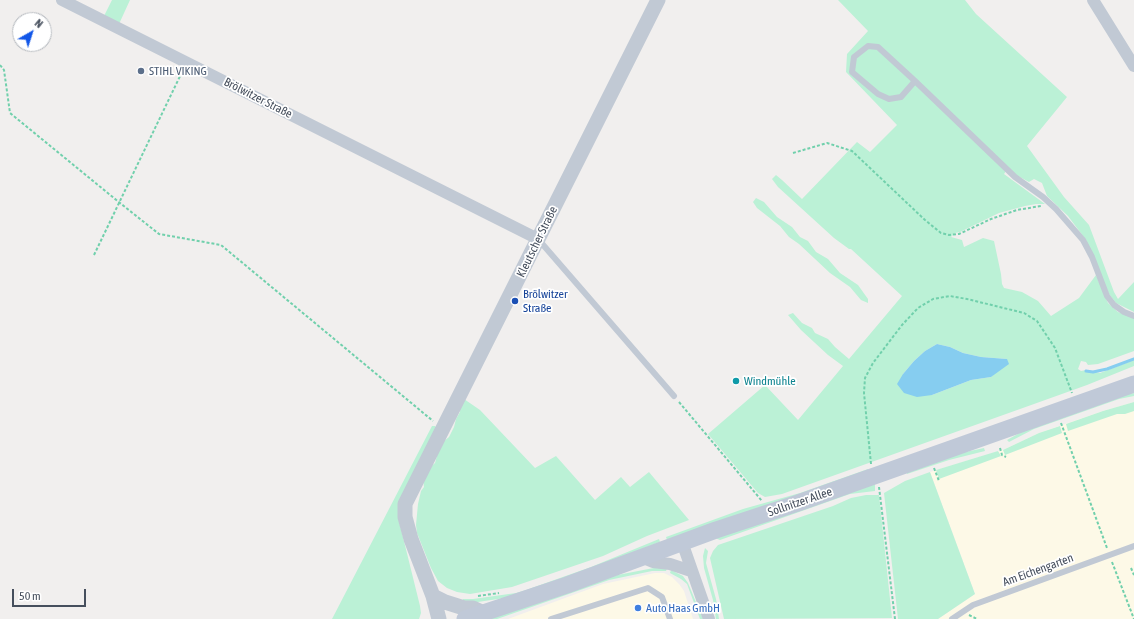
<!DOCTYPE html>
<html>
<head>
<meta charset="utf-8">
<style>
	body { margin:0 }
	#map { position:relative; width:1134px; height:619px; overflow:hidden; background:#f1efee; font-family:"Asap Condensed",sans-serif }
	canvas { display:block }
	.north { position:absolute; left:12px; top:12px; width:40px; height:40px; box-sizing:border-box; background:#fff; border:1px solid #b5b9be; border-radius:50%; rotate:39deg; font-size:11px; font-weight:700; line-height:16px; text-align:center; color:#464f5d }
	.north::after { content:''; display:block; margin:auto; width:14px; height:18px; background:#1156e8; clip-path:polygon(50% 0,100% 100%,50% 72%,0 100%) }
	.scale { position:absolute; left:12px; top:589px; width:74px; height:18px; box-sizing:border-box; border:2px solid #464f5d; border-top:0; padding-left:5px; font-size:12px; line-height:14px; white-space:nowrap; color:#464f5d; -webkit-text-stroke:3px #fff; paint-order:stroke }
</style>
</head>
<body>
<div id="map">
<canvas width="1134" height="619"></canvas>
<div class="north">N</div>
<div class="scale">50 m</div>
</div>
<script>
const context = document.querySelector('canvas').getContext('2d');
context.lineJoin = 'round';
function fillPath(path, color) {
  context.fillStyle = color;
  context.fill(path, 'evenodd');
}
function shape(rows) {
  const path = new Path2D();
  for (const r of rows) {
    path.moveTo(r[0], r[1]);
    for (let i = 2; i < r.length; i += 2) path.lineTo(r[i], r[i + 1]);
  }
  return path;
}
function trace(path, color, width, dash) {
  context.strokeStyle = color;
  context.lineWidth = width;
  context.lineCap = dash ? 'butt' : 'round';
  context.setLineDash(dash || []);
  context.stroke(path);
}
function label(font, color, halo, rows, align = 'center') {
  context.font = font + ' "Asap Condensed",sans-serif';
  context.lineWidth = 3.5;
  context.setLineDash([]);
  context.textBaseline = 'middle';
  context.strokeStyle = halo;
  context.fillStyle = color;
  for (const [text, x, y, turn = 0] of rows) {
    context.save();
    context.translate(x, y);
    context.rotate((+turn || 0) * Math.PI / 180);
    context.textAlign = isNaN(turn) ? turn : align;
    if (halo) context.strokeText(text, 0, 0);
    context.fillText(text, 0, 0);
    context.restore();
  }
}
const commercial = shape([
	[1134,402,1134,619,938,619,975,594,930,472,1003,450,1039,433,1103,411],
	[655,573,664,573,672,577,679,584,684,591,693,619,508,619,603,584]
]);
const green = shape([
	[112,0,130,0,119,24,104,16],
	[838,0,965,0,976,14,1067,97,1027,146,1064,197,1089,225,1114,292,1118,299,1134,282,1134,312,1116,303,1109,294,1086,240,1068,216,1047,196,1042,183,1034,179,1029,182,1016,175,1008,168,1004,174,1045,204,1036,204,1025,206,999,213,960,232,955,233,951,237,962,240,964,247,983,238,994,241,1001,274,1002,284,1004,288,1022,292,1038,301,1051,316,1079,298,1096,275,1108,303,1118,312,1134,318,1134,351,1098,364,1088,365,1086,362,1081,361,1078,369,1081,371,1086,370,1100,373,1134,360,1134,366,1087,385,1034,404,782,494,765,497,758,493,708,434,765,385,798,420,843,366,828,355,801,330,788,315,793,313,802,323,812,328,815,333,828,339,835,347,849,359,902,296,851,249,849,249,834,238,778,187,772,179,776,175,782,180,802,199,857,142,870,152,897,125,846,72,847,54,868,31],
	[937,344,950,347,963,353,981,357,1007,359,991,377,971,380,932,395,903,374,914,361,925,351],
	[756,198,764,202,777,217,792,227,800,237,808,241,816,252,828,259,840,273,858,285,868,299,868,303,861,300,850,287,830,273,799,244,789,237,780,226,757,208,753,202],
	[1134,393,1134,396,1119,399,1034,429,1009,442,1007,440,1032,426,1120,396],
	[464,399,480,410,535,468,556,456,595,500,621,477,630,487,649,472,689,520,647,536,603,556,512,587,470,594,457,592,447,588,438,581,431,568,417,533,416,525,418,504,421,491,424,487,423,479,428,469,435,463,438,452,443,442,449,437,454,427,456,419,460,412,458,407],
	[1134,402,1134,411,1125,414,1117,414,1068,431,1066,424,1103,411],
	[432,426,435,426,438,430,399,521,420,606,421,613,419,619,332,619],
	[1060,426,1062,433,1005,455,1003,450,1039,433],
	[984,448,985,451,949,460,907,474,906,471,956,454],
	[998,451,1001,456,939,479,936,470],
	[868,469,870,472,667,540,666,537,743,509,800,493],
	[930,472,975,594,938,619,898,619,884,493,905,481],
	[875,484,875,491,850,494,720,540,715,538],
	[866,495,879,495,892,618,724,619,710,558,713,551,718,545,833,506,851,498],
	[659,539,660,542,518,596,471,603,462,602,463,599,473,599,516,593,526,590,591,567],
	[705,548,708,551,706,563,716,599,719,619,716,619,713,600,704,568,703,556],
	[659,567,667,568,666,571,652,571,609,580,497,619,486,619,607,577],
	[671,570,683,576,688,583,703,619,700,619,687,584,681,579,670,573]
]);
const water = shape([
	[937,344,950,347,963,353,981,357,1007,359,1009,364,991,377,971,380,932,395,917,397,904,393,897,384,903,374,914,361,925,351]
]);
const stream = shape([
	[1086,371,1093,372,1107,369,1134,359]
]);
const path = shape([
	[0,65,4,70,10,113,120,203,159,234,221,245,433,421],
	[793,153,827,143,852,151,925,220,941,233,949,235,959,234,991,219,1017,210,1041,206],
	[94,255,182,72],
	[679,402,762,501],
	[1061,423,1107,548],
	[1000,448,1002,455,1006,457],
	[871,464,864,393,865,378,873,363,902,325,918,308,933,299,950,296,967,299,1024,313,1037,321,1055,348,1072,393],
	[934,468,939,481],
	[879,487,895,619],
	[1112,562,1134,619],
	[1131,568,1134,575],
	[478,596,499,593],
	[969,615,977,619]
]);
const service = shape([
	[915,81,901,97,889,99,878,94,852,72,854,57,868,46,878,47,915,81,1015,177,1043,197,1056,209,1083,240,1092,257,1107,296,1114,305,1124,312,1134,316],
	[538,239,674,396],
	[551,619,648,588,662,597,670,619],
	[952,619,973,605,1134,546]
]);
const minor = shape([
	[62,0,538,239],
	[1093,0,1134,66],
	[682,542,709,619],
	[641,557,653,562,670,564,691,571]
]);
const tertiary = shape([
	[433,596,445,602,464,608,473,608,484,613],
	[439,619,433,596,411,539,405,517,405,504,658,0]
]);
const secondary = shape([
	[465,619,567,585,716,530,798,503,1134,384]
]);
const markers = [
	[141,71,4,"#5c6f8a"],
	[515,301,4,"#1a4fb4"],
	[736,381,4,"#0f9aa8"],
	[638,608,4,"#3f7fe0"]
];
const serviceNames = [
	["STIHL VIKING",149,71]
];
const streetNames = [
	["Brölwitzer Straße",258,98,27],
	["Kleutscher Straße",537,242,-64],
	["Sollnitzer Allee",800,502,-19],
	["Am Eichengarten",1038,570,-20]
];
const transitNames = [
	["Brölwitzer",523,294],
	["Straße",523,308]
];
const cultureNames = [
	["Windmühle",744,381]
];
const shopNames = [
	["Auto Haas GmbH",646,608]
];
fillPath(commercial, '#fdf9e7');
fillPath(green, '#bbf1d6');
fillPath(water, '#86cdf0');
trace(stream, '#86cdf0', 3);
trace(path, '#71d0ac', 2, [3, 2]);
trace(service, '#c1c9d4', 6);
trace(minor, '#c1c9d4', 12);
trace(tertiary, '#c1c9d4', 15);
trace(secondary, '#c0c9d8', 17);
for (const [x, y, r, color] of markers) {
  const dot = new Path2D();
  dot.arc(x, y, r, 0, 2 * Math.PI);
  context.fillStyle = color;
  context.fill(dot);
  trace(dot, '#fff', 1.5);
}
label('12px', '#4e5e75', '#fff', serviceNames, 'left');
label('12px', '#464f5d', '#fff', streetNames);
label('12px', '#164399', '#fff', transitNames, 'left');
label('12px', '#0d838f', '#fff', cultureNames, 'left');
label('12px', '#366cbe', '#fff', shopNames, 'left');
</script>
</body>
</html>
